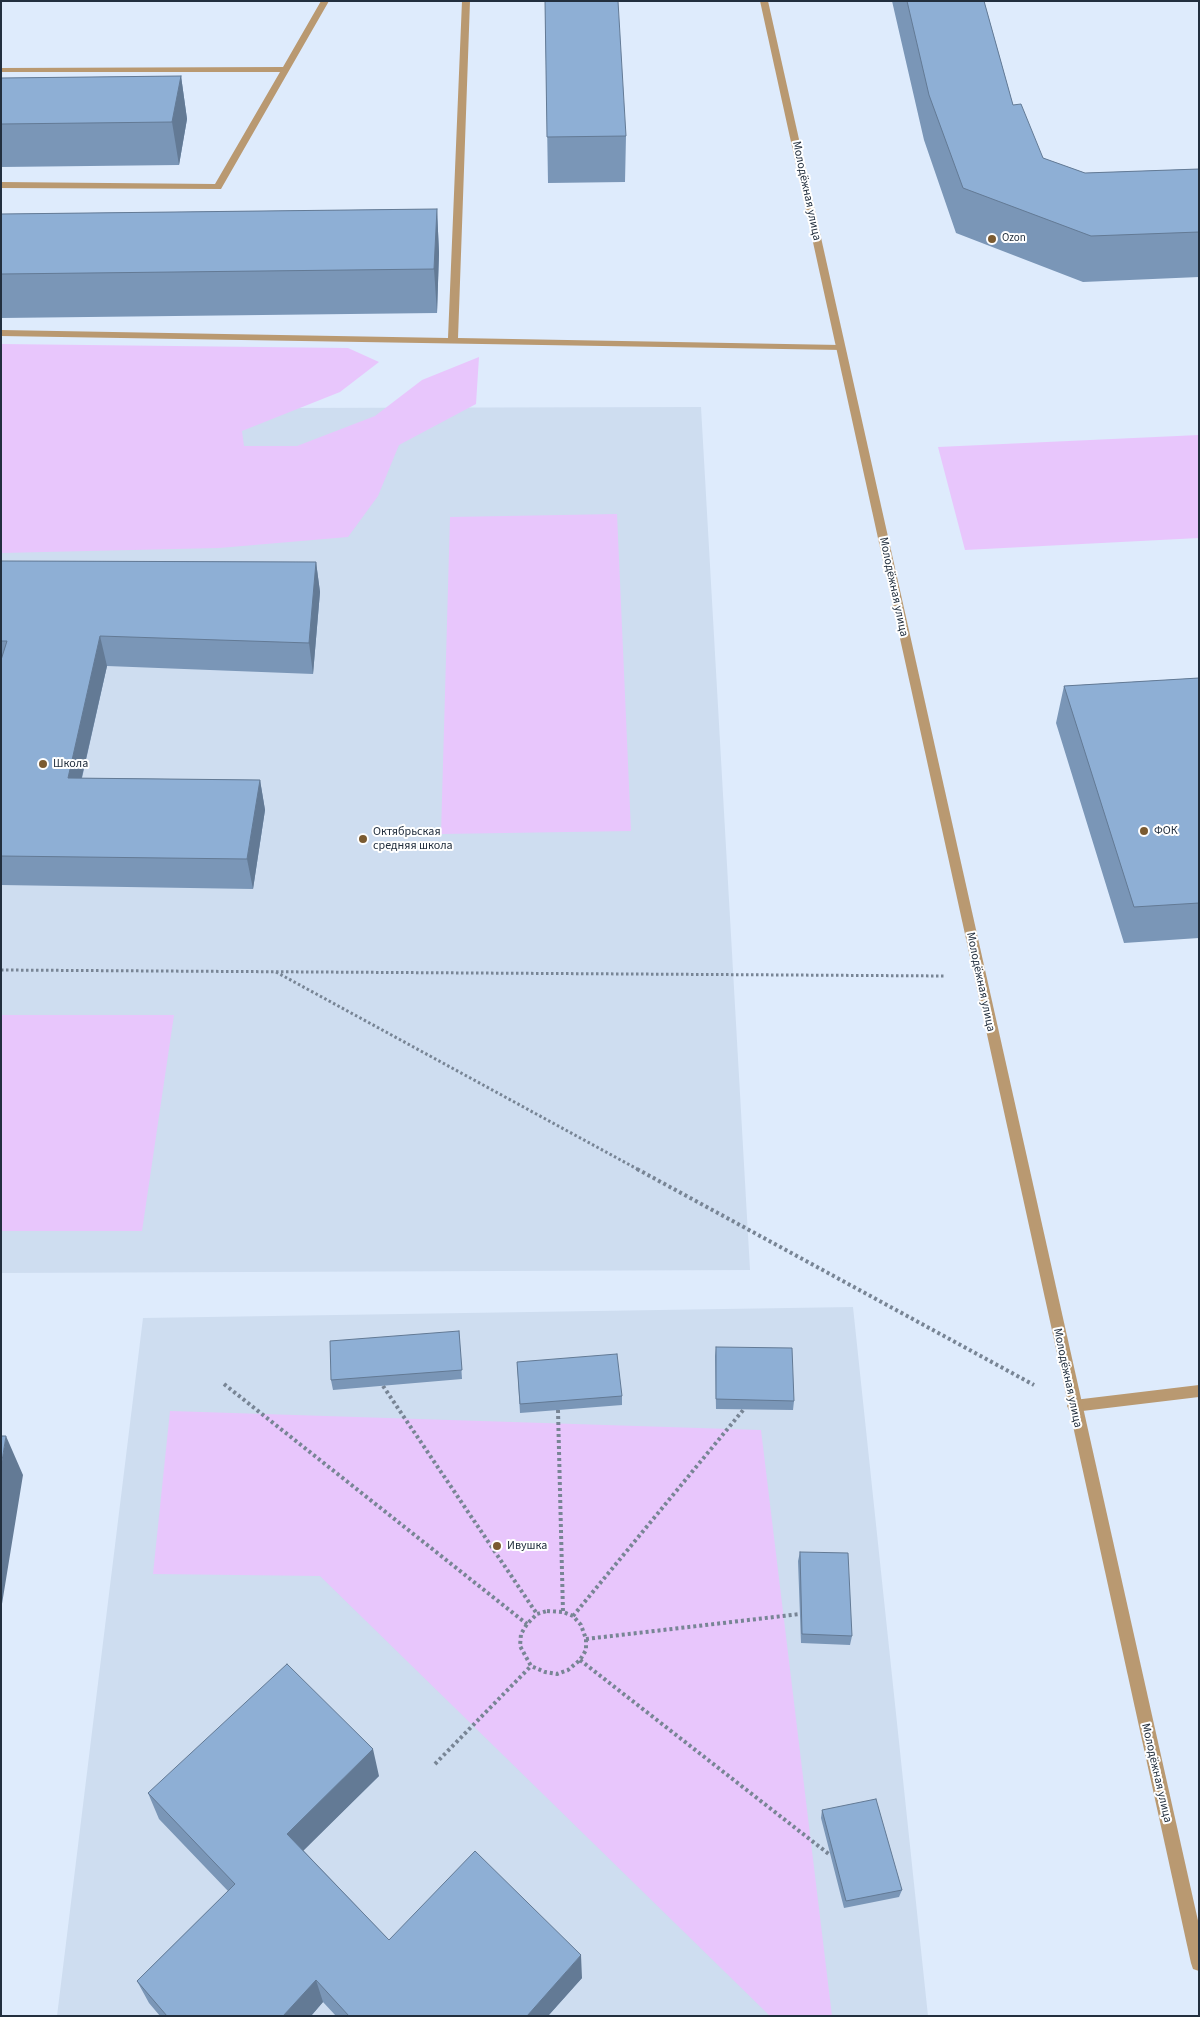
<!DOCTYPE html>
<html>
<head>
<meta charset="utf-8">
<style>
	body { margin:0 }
	#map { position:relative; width:1200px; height:2017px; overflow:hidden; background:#deebfc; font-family:"Source Sans 3",sans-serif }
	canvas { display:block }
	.frame { position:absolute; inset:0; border:2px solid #222f3e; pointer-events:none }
</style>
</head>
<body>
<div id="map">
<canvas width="1200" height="2017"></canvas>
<div class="frame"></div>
</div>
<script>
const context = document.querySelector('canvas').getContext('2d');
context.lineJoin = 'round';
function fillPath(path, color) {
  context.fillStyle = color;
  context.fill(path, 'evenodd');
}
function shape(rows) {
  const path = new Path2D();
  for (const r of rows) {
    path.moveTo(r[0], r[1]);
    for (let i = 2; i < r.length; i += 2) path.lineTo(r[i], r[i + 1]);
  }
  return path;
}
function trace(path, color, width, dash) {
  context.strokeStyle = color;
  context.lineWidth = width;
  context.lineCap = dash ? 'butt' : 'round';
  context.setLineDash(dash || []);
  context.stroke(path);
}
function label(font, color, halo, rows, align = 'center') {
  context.font = font + ' "Source Sans 3",sans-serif';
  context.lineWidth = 4;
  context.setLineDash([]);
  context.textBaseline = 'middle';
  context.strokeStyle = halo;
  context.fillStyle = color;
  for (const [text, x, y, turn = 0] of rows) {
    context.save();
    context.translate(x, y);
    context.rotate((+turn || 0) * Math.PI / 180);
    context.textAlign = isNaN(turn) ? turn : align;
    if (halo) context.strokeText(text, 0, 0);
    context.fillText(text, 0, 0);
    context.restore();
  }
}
const built = shape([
	[1,404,274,408,701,407,750,1270,1,1273],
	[853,1307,928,2016,57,2016,143,1318]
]);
const green = shape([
	[1,344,348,348,379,362,340,392,242,431,244,446,297,446,375,416,422,380,479,357,476,404,399,445,378,496,348,537,219,548,1,553],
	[1199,435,1199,538,965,550,938,447],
	[617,514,631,831,441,834,450,517],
	[1,1015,174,1015,142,1231,1,1231],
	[170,1411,761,1430,832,2016,770,2016,320,1576,153,1574]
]);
const pathFar1 = shape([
	[1,970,946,976],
	[276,972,639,1170]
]);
const path = shape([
	[637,1169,1034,1385],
	[224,1384,527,1624],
	[383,1386,537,1614],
	[558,1410,563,1612],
	[547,1611,563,1612,573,1616,581,1625,586,1639,586,1650,580,1660,568,1670,557,1674,545,1672,531,1666,520,1646,521,1634,527,1624,537,1614,547,1611],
	[573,1616,744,1409],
	[586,1639,800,1614],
	[580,1660,830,1855],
	[435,1764,531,1666]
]);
const service = shape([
	[321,1,329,1,221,189,1,188,1,182,215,184,280,72,1,72,1,68,283,67,321,1],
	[462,1,470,1,458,338,840,345,845,348,843,350,1,336,1,330,448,338,462,1],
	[1199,1385,1199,1397,1074,1412,1069,1410,1067,1406,1069,1402,1074,1400,1199,1385]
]);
const minor = shape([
	[760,1,768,1,1199,1925,1199,1971,1193,1969,1191,1963,760,1]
]);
const wall = shape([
	[545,1,626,136,625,182,548,183],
	[892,1,984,1,1013,105,1043,158,1085,173,1199,169,1199,277,1083,282,956,233,924,140],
	[181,76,187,119,179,165,1,167,1,78],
	[437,209,439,253,437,313,1,318,1,214],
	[1,561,316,562,320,592,313,674,107,666,82,778,260,780,265,810,253,889,1,885],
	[1199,678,1199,938,1124,943,1056,723,1064,686],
	[459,1331,462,1379,333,1390,331,1380],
	[716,1347,794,1401,793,1410,716,1409,715,1356],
	[517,1362,622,1396,622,1405,520,1413],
	[800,1552,852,1636,850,1645,801,1643,798,1561],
	[379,1776,303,1850,389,1940,582,1978,548,2016,336,2016,323,2002,311,2016,160,2016,149,2003,137,1981,228,1891,159,1819,148,1793],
	[822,1810,902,1890,899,1897,844,1908,821,1818]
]);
const shadedWall = shape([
	[181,76,187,119,179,165,172,122],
	[437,209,439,253,437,313,434,269],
	[316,562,320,592,313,674,309,643],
	[100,636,107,666,75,807,68,778],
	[260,780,265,810,253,889,247,859],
	[6,1436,23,1475,1,1610,1,1467],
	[373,1749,379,1776,295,1859,287,1834],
	[581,1955,582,1978,548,2016,527,2016],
	[316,1980,323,2002,311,2016,283,2016]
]);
const building = shape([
	[545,1,618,1,626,136,547,137,545,1],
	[907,1,984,1,1013,105,1021,104,1043,158,1085,173,1199,169,1199,232,1091,236,963,188,929,95,907,1],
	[181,76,172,122,1,124,1,78,181,76],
	[437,209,434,269,1,274,1,214,437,209],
	[1,561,316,562,309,643,100,636,68,778,260,780,247,859,1,856,1,660,7,641,1,641,1,561],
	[1199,678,1199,903,1134,907,1064,686,1199,678],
	[459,1331,462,1370,331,1380,330,1341,459,1331],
	[716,1347,792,1348,794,1401,716,1399,716,1347],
	[617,1354,622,1396,520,1404,517,1362,617,1354],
	[1,1436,6,1436,1,1467,1,1436],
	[800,1552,848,1553,852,1636,802,1634,800,1552],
	[287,1664,373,1749,287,1834,389,1940,475,1851,581,1955,527,2016,349,2016,316,1980,283,2016,167,2016,137,1981,235,1884,148,1793,287,1664],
	[876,1799,902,1890,846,1901,822,1810,876,1799]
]);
const markers = [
	[992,239,5,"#7b5b31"],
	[43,764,5,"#7b5b31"],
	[1144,831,5,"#7b5b31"],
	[363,839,5,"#7b5b31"],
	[497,1546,5,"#7b5b31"]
];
const farPoinames = [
	["Ozon",1002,239]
];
const streetNames = [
	["Молодёжная улица",806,191,78],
	["Молодёжная улица",893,587,78],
	["Молодёжная улица",980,982,78],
	["Молодёжная улица",1067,1378,78],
	["Молодёжная улица",1156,1773,77]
];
const poiNames = [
	["Школа",53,764],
	["ФОК",1154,831],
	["Октябрьская",373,832],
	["средняя школа",373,846],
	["Ивушка",507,1546]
];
fillPath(built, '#ceddf0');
fillPath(green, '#e8c6fc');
trace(pathFar1, '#788595', 3, [2.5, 2.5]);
trace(path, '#788595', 4, [3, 3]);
fillPath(service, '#b99971');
fillPath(minor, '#b99971');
fillPath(wall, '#7a96b7');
fillPath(shadedWall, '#637a95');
fillPath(building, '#8eafd5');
trace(building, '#637a95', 1);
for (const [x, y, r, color] of markers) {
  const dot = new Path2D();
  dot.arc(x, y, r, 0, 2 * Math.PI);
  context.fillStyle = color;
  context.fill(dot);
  trace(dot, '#fff', 2);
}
label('11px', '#222f3e', '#fff', farPoinames, 'left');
label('12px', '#222f3e', '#fff', streetNames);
label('12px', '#222f3e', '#fff', poiNames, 'left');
</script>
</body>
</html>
